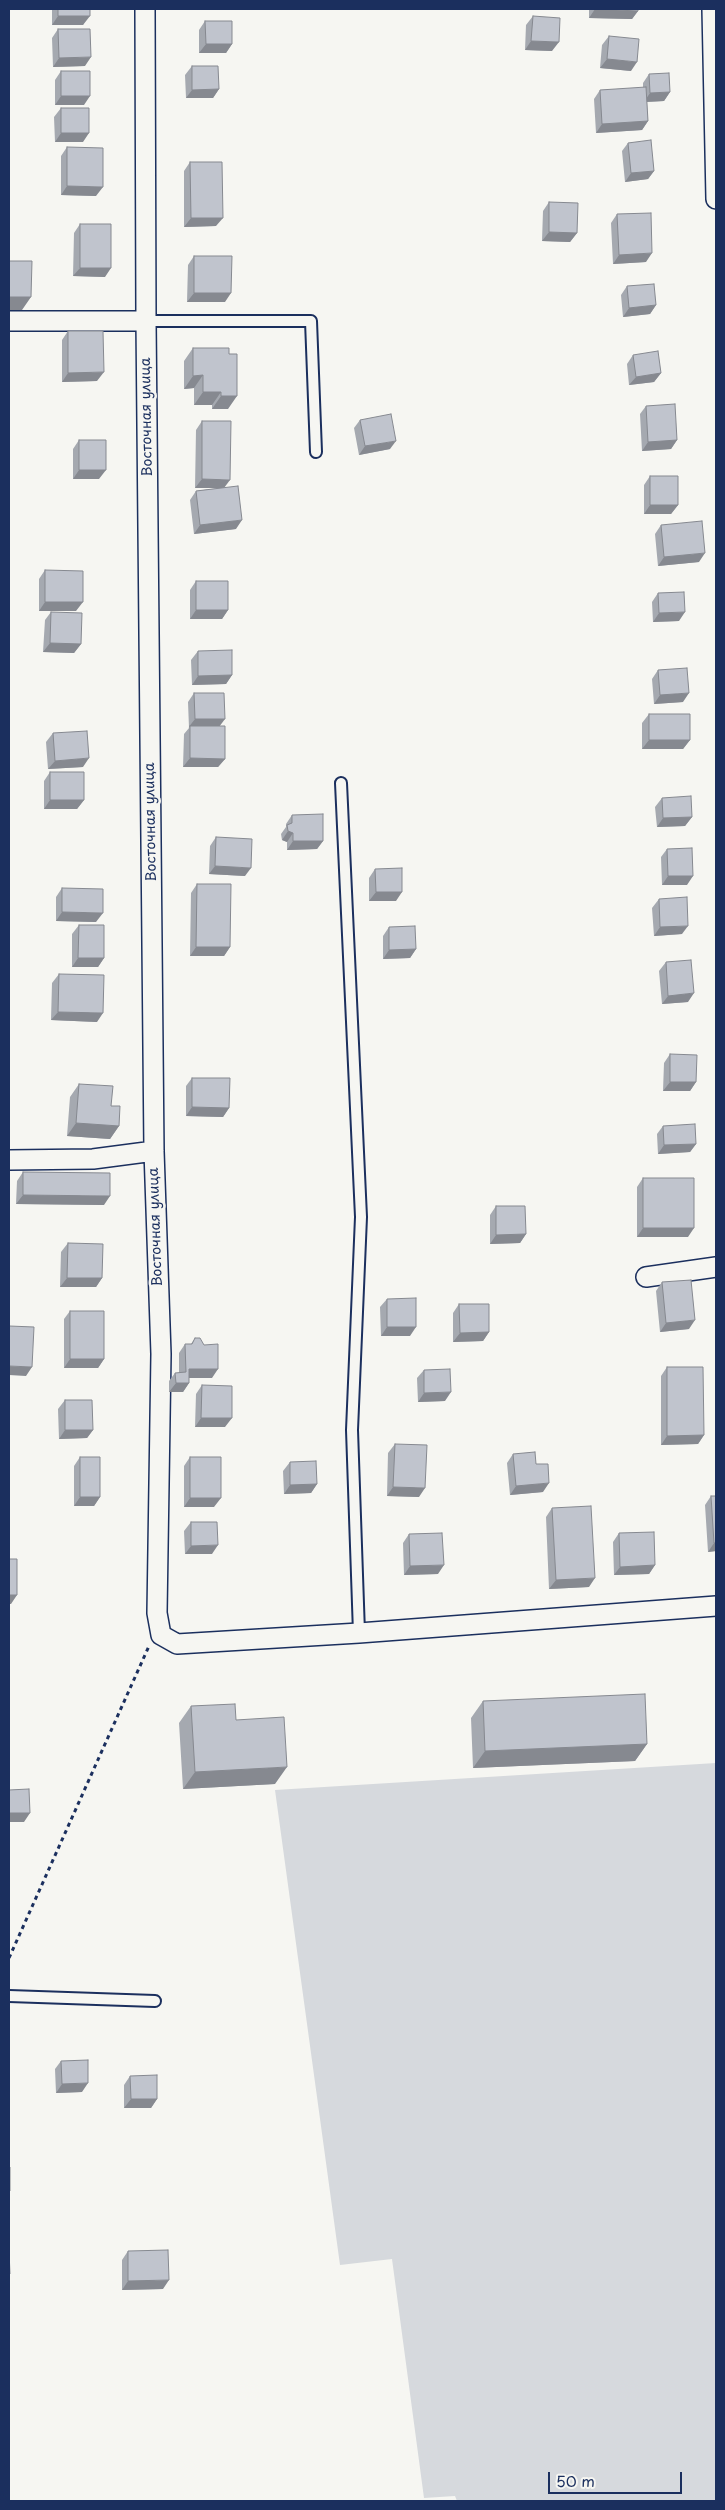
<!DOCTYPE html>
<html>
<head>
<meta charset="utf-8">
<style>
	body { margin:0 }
	#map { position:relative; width:725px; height:2510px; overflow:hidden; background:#f6f6f2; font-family:"Playpen Sans",sans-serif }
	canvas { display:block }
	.frame { position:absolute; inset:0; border:10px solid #1b2f5e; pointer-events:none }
	.scale { position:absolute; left:548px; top:2472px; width:134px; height:22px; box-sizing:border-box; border:2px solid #1b2f5e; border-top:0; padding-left:6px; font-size:15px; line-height:18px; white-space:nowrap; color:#1b2f5e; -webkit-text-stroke:4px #f6f6f2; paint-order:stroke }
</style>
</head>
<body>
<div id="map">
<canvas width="725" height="2510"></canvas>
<div class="frame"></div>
<div class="scale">50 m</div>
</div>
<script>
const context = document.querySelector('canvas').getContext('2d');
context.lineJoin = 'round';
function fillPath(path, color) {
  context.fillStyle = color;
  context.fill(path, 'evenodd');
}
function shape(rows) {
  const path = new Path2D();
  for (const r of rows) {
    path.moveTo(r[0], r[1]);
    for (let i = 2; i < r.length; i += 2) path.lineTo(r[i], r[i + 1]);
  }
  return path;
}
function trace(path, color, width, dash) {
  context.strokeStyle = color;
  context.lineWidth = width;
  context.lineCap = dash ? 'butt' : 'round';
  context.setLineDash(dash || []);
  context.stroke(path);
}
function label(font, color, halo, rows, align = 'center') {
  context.font = font + ' "Playpen Sans",sans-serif';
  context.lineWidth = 5;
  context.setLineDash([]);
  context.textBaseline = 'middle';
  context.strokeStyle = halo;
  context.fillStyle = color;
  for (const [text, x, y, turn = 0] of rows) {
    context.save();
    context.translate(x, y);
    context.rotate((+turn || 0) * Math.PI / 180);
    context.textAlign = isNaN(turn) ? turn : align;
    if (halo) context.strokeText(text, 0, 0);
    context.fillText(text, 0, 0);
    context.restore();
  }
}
const green = shape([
	[716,1763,716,2501,457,2501,455,2496,424,2498,392,2259,340,2265,275,1790]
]);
const path = shape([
	[9,1958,149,1646]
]);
const service = shape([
	[146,321,311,321,316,452],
	[341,783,361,1217,352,1430,359,1633],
	[9,1996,155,2001]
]);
const minor = shape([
	[145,9,146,321,154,1151,161,1354,157,1613,161,1635,177,1644,359,1633,716,1606],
	[712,9,716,199],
	[9,321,146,321],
	[9,1160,93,1159,154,1151],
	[646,1277,716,1267]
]);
const wall = shape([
	[52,9,90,9,83,25,52,25],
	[589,9,638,9,638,11,632,19,589,18],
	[533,16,552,51,525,50,526,25],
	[205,21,232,44,226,53,199,53,199,30],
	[58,29,85,66,53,67,52,38],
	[609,36,631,71,600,68,602,45],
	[192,66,219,89,213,98,186,98,185,75],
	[61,71,84,105,55,105,55,80],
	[649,74,670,92,664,101,647,102,648,121,642,130,596,133,594,99,600,90,643,88,643,83],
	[61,108,83,142,55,142,54,117],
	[628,143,654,171,648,179,625,182,622,151],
	[67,147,96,196,61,195,61,156],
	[190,162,216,226,184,227,184,171],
	[549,202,577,233,570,242,542,241,543,211],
	[617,214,646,262,613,264,611,223],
	[80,224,105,277,73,276,74,233],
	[194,256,225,302,187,302,188,265],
	[627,286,656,305,650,314,623,317,621,295],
	[68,331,97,381,62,382,62,340],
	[193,348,229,354,228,409,212,409,212,405,194,405,194,388,184,389,184,361],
	[633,355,661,373,654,382,629,385,627,364],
	[646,406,677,440,671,449,642,451,640,414],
	[360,420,390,449,359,455,354,428],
	[202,421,224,488,236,529,194,534,190,500,196,491,218,488,195,488,196,430],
	[79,440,99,479,73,479,73,449],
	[650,476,678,505,671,514,644,514,644,485],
	[661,525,699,562,658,566,655,534],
	[45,570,76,611,39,611,39,579],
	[196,581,228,610,222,619,190,619,190,590],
	[658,593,679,621,653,622,652,602],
	[51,612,81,644,74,653,43,652,45,620],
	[198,651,232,675,226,684,192,685,191,660],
	[658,670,683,702,654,704,652,679],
	[194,693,219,726,225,759,218,767,183,767,184,734,189,728,188,702],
	[649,714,690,740,683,749,642,749,642,723],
	[53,733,83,767,48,769,46,742],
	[50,772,84,800,77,809,44,809,44,781],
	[662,798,692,817,685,826,657,827,655,807],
	[292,815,323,841,317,849,287,850,287,842,282,840,281,834,286,827,286,824],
	[216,837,245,876,209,874,210,846],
	[667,849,687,885,662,885,661,857],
	[375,869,396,901,369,901,369,878],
	[197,884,230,947,224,956,190,956,191,893],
	[62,888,96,922,56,921,56,897],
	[659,899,682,934,654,936,652,908],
	[79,925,104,958,98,967,72,967,72,934],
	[389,927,416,949,410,958,383,959,383,936],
	[666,962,688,1002,662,1004,659,971],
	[59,974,97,1022,51,1020,52,983],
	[670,1054,696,1082,690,1091,663,1091,664,1063],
	[192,1078,229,1108,223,1117,186,1116,186,1086],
	[79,1084,111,1106,119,1126,110,1139,67,1136,70,1097],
	[663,1126,696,1144,690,1152,658,1154,657,1134],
	[23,1172,104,1205,16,1204,17,1181],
	[643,1178,688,1237,637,1237,637,1187],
	[496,1206,526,1234,520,1243,490,1244,490,1215],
	[68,1243,102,1278,96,1287,60,1287,61,1252],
	[662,1282,689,1329,660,1332,656,1291],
	[387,1299,410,1336,381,1336,380,1307],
	[459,1304,489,1332,483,1341,453,1342,453,1313],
	[70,1311,104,1359,98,1368,64,1368,64,1319],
	[195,1338,212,1378,189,1378,189,1383,183,1392,169,1392,169,1381,175,1373,179,1373,179,1353,185,1344,191,1344],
	[667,1367,704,1435,698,1444,661,1445,661,1376],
	[424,1370,445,1401,418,1402,417,1378],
	[202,1385,225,1427,195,1427,196,1394],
	[65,1400,93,1430,87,1438,59,1439,58,1409],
	[395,1444,419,1497,387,1496,388,1453],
	[513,1454,543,1492,510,1495,507,1463],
	[80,1457,100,1497,94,1506,74,1506,74,1466],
	[190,1457,214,1507,184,1507,184,1466],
	[290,1462,317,1484,311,1493,284,1494,283,1471],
	[711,1496,716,1551,708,1552,705,1505],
	[552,1508,589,1587,549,1589,546,1517],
	[191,1522,212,1554,185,1554,184,1531],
	[619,1533,655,1565,649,1574,614,1575,613,1542],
	[409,1534,438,1574,404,1575,403,1543],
	[483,1701,647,1744,635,1761,473,1768,471,1718],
	[191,1706,236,1720,275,1784,183,1789,179,1723],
	[61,2061,82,2092,56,2093,55,2069],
	[130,2076,157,2099,151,2108,124,2108,124,2085],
	[128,2251,163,2289,122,2290,122,2260]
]);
const shadedWall = shape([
	[595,9,638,11,632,19,589,18],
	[58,16,90,16,83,25,52,25],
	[531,41,559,42,552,51,525,50],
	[206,44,232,44,226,53,199,53],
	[91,57,85,66,53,67,59,58],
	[607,59,637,62,631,71,600,68],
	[219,89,213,98,186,98,192,90],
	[670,92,664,101,644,102,650,93],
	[61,96,90,96,84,105,55,105],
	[648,121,642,130,596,133,602,124],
	[61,133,89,133,83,142,55,142],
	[654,171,648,179,625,182,631,173],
	[67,186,103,187,96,196,61,195],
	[191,218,223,218,216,226,184,227],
	[549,232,577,233,570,242,542,241],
	[652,253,646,262,613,264,619,255],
	[80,268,111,268,105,277,73,276],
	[194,293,231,293,225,302,187,302],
	[9,297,31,297,22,310,9,310],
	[656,305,650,314,623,317,629,308],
	[104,372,97,381,62,382,68,373],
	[661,373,654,382,629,385,636,377],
	[203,375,194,388,184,389,193,376],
	[203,392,221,392,212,405,194,405],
	[221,396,237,396,228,409,212,409],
	[677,440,671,449,642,451,648,442],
	[396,441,390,449,359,455,365,446],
	[79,470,106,470,99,479,73,479],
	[202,479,230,480,224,488,195,488],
	[650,505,678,505,671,514,644,514],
	[242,520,236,529,194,534,200,525],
	[705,553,699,562,658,566,664,557],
	[45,602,83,602,76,611,39,611],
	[196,610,228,610,222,619,190,619],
	[685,612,679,621,653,622,659,613],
	[50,643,81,644,74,653,43,652],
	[232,675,226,684,192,685,198,676],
	[689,693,683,702,654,704,660,695],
	[195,719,225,719,219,727,190,726,188,728],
	[649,740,690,740,683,749,642,749],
	[89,758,83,767,48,769,55,761],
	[190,758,225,759,218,767,183,767],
	[50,800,84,800,77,809,44,809],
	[692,817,685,826,657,827,663,818],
	[288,831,293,833,287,842,282,840],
	[293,841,323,841,317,849,287,850],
	[215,866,251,868,245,876,209,874],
	[668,876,693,876,687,885,662,885],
	[376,892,402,892,396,901,369,901],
	[62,912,103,913,96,922,56,921],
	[688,926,682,934,654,936,660,927],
	[196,947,230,947,224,956,190,956],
	[416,949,410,958,383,959,389,950],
	[78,958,104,958,98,967,72,967],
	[694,993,688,1002,662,1004,668,996],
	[58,1012,103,1013,97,1022,51,1020],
	[670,1082,696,1082,690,1091,663,1091],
	[192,1107,229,1108,223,1117,186,1116],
	[76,1123,119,1126,110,1139,67,1136],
	[696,1144,690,1152,658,1154,664,1145],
	[23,1195,110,1196,104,1205,16,1204],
	[643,1228,694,1228,688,1237,637,1237],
	[526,1234,520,1243,490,1244,496,1235],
	[67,1278,102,1278,96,1287,60,1287],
	[695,1320,689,1329,660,1332,666,1323],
	[387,1327,416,1327,410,1336,381,1336],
	[489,1332,483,1341,453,1342,460,1333],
	[70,1359,104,1359,98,1368,64,1368],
	[9,1366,32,1367,26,1376,9,1375],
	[189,1369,218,1369,212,1378,183,1378],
	[176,1383,189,1383,183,1392,169,1392],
	[451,1392,445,1401,418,1402,424,1393],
	[201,1418,232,1418,225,1427,195,1427],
	[65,1430,93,1430,87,1438,59,1439],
	[704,1435,698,1444,661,1445,667,1436],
	[549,1483,543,1492,510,1495,516,1486],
	[317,1484,311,1493,284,1494,290,1485],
	[393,1487,425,1488,419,1497,387,1496],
	[80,1497,100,1497,94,1506,74,1506],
	[190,1498,221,1498,214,1507,184,1507],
	[714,1543,716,1543,716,1551,708,1552],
	[218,1545,212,1554,185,1554,191,1546],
	[444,1565,438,1574,404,1575,410,1566],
	[655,1565,649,1574,614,1575,620,1567],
	[595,1578,589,1587,549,1589,556,1580],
	[9,1595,17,1595,11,1604,9,1604],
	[647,1744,635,1761,473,1768,485,1751],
	[287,1767,275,1784,183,1789,195,1772],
	[9,1813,30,1813,24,1822,9,1822],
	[88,2083,82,2092,56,2093,62,2084],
	[131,2099,157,2099,151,2108,124,2108],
	[169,2280,163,2289,122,2290,128,2281]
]);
const building = shape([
	[58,9,90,9,90,16,58,16,58,9],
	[595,9,638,9,638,11,595,9],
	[533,16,560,18,559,42,531,41,533,16],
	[205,21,232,21,232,44,206,44,205,21],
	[58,29,90,29,91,57,59,58,58,29],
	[609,36,639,39,637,62,607,59,609,36],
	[192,66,218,66,219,89,192,90,192,66],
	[61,71,90,71,90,96,61,96,61,71],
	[669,73,670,92,650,93,649,74,669,73],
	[646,87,648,121,602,124,600,90,646,87],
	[61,108,89,108,89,133,61,133,61,108],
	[651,140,654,171,631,173,628,143,651,140],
	[67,147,103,148,103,187,67,186,67,147],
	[190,162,222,162,223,218,191,218,190,162],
	[549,202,578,203,577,233,549,232,549,202],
	[651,213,652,253,619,255,617,214,651,213],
	[80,224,111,224,111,268,80,268,80,224],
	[194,256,232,256,231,293,194,293,194,256],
	[9,261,32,261,31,297,9,297,9,261],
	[654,284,656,305,629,308,627,286,654,284],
	[68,331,103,331,104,372,68,373,68,331],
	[193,348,229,348,229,354,237,354,237,396,221,396,221,392,203,392,203,375,193,376,193,348],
	[658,351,661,373,636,377,633,355,658,351],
	[675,404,677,440,648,442,646,406,675,404],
	[391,414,396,441,365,446,360,420,391,414],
	[202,421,231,421,230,480,202,479,202,421],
	[79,440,106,440,106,470,79,470,79,440],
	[650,476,678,476,678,505,650,505,650,476],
	[238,486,242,520,200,525,196,491,238,486],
	[702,521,705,553,664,557,661,525,702,521],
	[45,570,83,571,83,602,45,602,45,570],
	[196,581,228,581,228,610,196,610,196,581],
	[684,592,685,612,659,613,658,593,684,592],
	[51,612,82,613,81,644,50,643,51,612],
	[232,650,232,675,198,676,198,651,232,650],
	[687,668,689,693,660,695,658,670,687,668],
	[194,693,224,693,225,719,195,719,194,693],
	[649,714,690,714,690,740,649,740,649,714],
	[190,726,225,726,225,759,190,758,190,726],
	[87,731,89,758,55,761,53,733,87,731],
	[50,772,84,772,84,800,50,800,50,772],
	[691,796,692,817,663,818,662,798,691,796],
	[323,814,323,841,293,841,293,833,288,831,287,825,292,823,292,815,323,814],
	[216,837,252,839,251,868,215,866,216,837],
	[692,848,693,876,668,876,667,849,692,848],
	[402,868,402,892,376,892,375,869,402,868],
	[197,884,231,884,230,947,196,947,197,884],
	[62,888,103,889,103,913,62,912,62,888],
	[687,897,688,926,660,927,659,899,687,897],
	[79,925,104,925,104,958,78,958,79,925],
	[415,926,416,949,389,950,389,927,415,926],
	[691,960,694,993,668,996,666,962,691,960],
	[59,974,104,975,103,1013,58,1012,59,974],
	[670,1054,697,1055,696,1082,670,1082,670,1054],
	[192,1078,230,1078,229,1108,192,1107,192,1078],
	[79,1084,113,1086,111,1106,120,1106,119,1126,76,1123,79,1084],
	[695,1124,696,1144,664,1145,663,1126,695,1124],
	[23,1172,110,1173,110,1196,23,1195,23,1172],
	[643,1178,694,1178,694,1228,643,1228,643,1178],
	[496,1206,525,1206,526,1234,496,1235,496,1206],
	[68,1243,103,1244,102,1278,67,1278,68,1243],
	[691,1280,695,1320,666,1323,662,1282,691,1280],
	[416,1298,416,1327,387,1327,387,1299,416,1298],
	[459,1304,489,1304,489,1332,460,1333,459,1304],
	[70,1311,104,1311,104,1359,70,1359,70,1311],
	[9,1326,34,1327,32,1367,9,1366,9,1326],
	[195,1338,200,1338,204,1345,218,1344,218,1369,189,1369,189,1383,176,1383,175,1373,186,1372,185,1344,192,1344,195,1338],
	[667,1367,703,1367,704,1435,667,1436,667,1367],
	[450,1369,451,1392,424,1393,424,1370,450,1369],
	[202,1385,232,1386,232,1418,201,1418,202,1385],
	[65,1400,92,1400,93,1430,65,1430,65,1400],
	[395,1444,427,1445,425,1488,393,1487,395,1444],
	[535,1452,536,1464,548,1464,549,1483,516,1486,513,1454,535,1452],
	[80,1457,100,1457,100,1497,80,1497,80,1457],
	[190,1457,221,1457,221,1498,190,1498,190,1457],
	[316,1461,317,1484,290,1485,290,1462,316,1461],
	[711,1496,716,1496,716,1543,714,1543,711,1496],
	[591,1506,595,1578,556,1580,552,1508,591,1506],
	[191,1522,217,1522,218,1545,191,1546,191,1522],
	[654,1532,655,1565,620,1567,619,1533,654,1532],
	[442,1533,444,1565,410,1566,409,1534,442,1533],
	[9,1559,17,1559,17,1595,9,1595,9,1559],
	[645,1694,647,1744,485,1751,483,1701,645,1694],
	[235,1704,236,1720,284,1717,287,1767,195,1772,191,1706,235,1704],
	[29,1789,30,1813,9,1813,9,1790,29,1789],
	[88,2060,88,2083,62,2084,61,2061,88,2060],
	[157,2075,157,2099,131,2099,130,2076,157,2075],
	[9,2167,10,2167,10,2191,9,2191,9,2167],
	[168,2250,169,2280,128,2281,128,2251,168,2250],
	[9,2251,10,2274,9,2274,9,2251]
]);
const streetNames = [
	["Восточная улица",147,417,-91],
	["Восточная улица",151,822,-91],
	["Восточная улица",156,1227,-92]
];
fillPath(green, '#d6d9dd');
trace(service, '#1b2f5e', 14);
trace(minor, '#1b2f5e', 22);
trace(path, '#1b2f5e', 3, [4, 4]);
trace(service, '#f6f6f2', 10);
trace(minor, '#f6f6f2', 19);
fillPath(wall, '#a5a9b0');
fillPath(shadedWall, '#868990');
fillPath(building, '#c0c4cd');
trace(building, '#868990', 1);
label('14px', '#1b2f5e', '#f6f6f2', streetNames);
</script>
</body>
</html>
